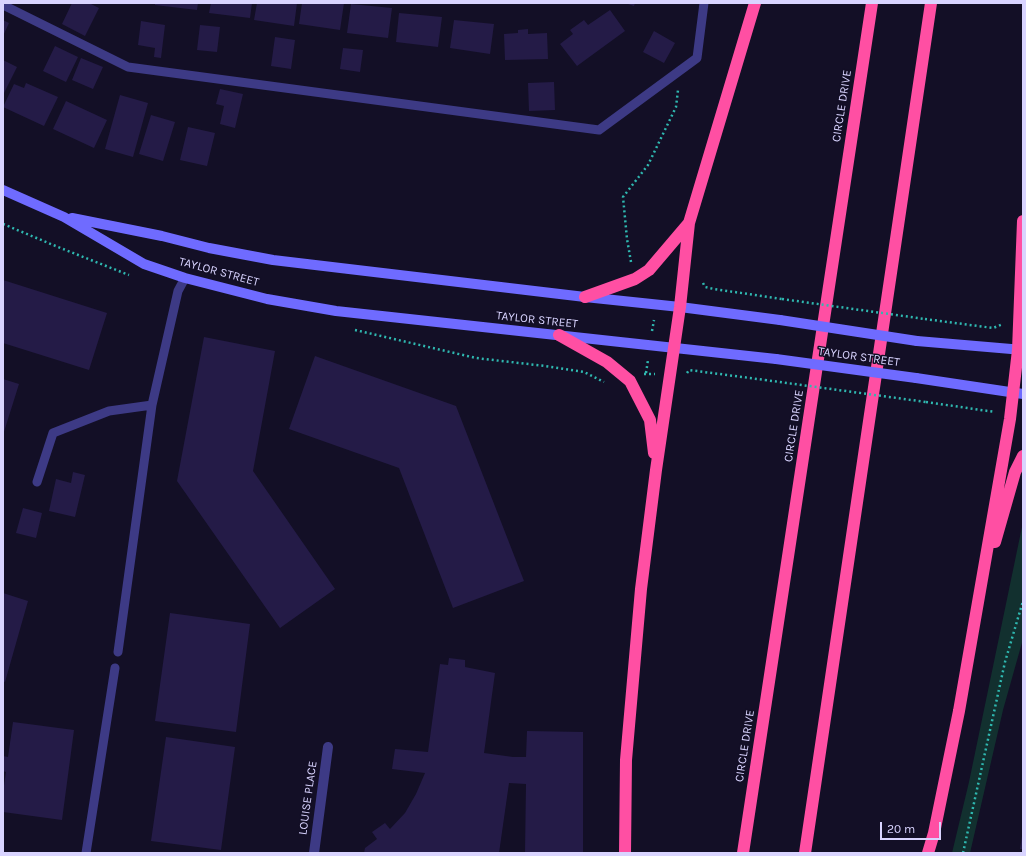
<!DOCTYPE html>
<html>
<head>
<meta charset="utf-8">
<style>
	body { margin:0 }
	#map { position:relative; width:1026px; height:856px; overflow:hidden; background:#130f26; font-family:Karla,sans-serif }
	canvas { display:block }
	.frame { position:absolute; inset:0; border:4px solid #d9d4ff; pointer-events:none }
	.scale { position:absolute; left:880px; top:822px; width:61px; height:18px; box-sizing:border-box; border:2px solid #d9d4ff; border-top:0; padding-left:5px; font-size:12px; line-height:14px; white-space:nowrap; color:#d9d4ff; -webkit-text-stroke:3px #130f26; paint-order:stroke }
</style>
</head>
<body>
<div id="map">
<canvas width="1026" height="856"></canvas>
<div class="frame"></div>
<div class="scale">20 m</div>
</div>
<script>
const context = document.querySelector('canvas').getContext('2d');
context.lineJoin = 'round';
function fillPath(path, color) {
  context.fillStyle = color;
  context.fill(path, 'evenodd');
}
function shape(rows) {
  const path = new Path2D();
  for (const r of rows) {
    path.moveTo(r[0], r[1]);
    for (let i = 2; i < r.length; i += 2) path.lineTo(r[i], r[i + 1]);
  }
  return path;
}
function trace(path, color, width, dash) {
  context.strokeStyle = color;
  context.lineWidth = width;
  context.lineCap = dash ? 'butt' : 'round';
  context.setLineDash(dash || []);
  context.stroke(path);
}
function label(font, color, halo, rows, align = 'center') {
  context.font = font + ' Karla,sans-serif';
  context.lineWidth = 3;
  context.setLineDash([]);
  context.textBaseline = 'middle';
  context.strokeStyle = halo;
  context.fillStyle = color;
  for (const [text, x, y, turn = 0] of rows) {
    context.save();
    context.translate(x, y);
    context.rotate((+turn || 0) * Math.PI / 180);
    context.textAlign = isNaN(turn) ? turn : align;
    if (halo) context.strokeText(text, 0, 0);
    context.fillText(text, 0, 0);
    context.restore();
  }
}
const green = shape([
	[1023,522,1023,639,1003,710,970,853,952,853,969,782]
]);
const building = shape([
	[72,3,89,3,99,8,85,36,62,24],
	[155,3,198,3,197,10,155,5],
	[211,3,252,3,250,18,209,13],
	[257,3,297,3,294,26,254,20],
	[302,3,344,3,340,30,299,24],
	[625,3,635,3,634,6],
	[351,4,392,8,388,38,347,33],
	[610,10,625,31,577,66,560,44,573,34,570,30,584,20,588,25],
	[399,13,442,17,438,47,396,42],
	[3,20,9,23,3,36],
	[454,20,494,24,490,54,450,48],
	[141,21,165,25,161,58,154,57,155,48,138,45],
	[200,25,220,27,217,52,197,50],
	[528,29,528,34,547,33,548,59,505,60,504,34,518,33,518,30],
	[654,31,675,43,664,63,643,52],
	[275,37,295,40,291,69,271,66],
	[55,46,78,57,66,82,43,71],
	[343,48,363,50,360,72,340,69],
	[81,58,103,67,93,89,72,80],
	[3,60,17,67,3,95],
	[554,82,555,110,529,111,528,83],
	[26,83,58,97,44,126,3,107,14,84,24,88],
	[220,89,243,94,235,128,220,124,224,106,216,104],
	[120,95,148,103,133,157,105,149],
	[66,101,107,120,94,148,53,129],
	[151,115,175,122,163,161,139,154],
	[188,127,215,133,207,166,180,160],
	[3,280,107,313,89,370,3,343],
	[204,337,275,351,253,471,335,589,280,628,177,481],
	[315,356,456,406,524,581,453,608,399,468,289,429],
	[3,379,19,384,3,435],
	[73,472,85,475,75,517,49,511,56,479,71,483],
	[23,508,42,513,36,538,16,533],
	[3,593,28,601,5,682,3,681],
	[170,613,250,624,236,732,155,721],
	[449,658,465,660,465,667,495,673,484,753,513,757,526,757,527,731,583,732,583,853,525,853,526,784,509,783,499,853,364,853,365,848,377,839,372,832,385,823,390,829,405,813,416,794,425,773,392,769,395,749,428,752,440,664,448,665],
	[13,722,74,730,62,820,3,812,3,792,6,772,3,771,3,756,8,757],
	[166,737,235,747,221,850,151,841],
	[1022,836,1023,836,1023,849,1020,849]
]);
const path = shape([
	[3,224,58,247,129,275],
	[631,262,627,239,623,197,648,165,676,107,678,90],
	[703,283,705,287,714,289,782,299],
	[925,319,993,328,1003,324],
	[355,330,476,358,545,366,584,372,604,382],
	[652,331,654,320],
	[646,373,648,360],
	[687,373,689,370,765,380],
	[644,374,655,374],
	[926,402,995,412],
	[963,853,1005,662,1023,601]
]);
const service = shape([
	[3,5,128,67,599,130,697,58,704,3],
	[37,482,53,433,109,411,152,405],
	[118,652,152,405,178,291,185,278],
	[86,853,115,668]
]);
const minor = shape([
	[314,853,328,747]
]);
const secondary = shape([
	[3,190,64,217,144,264,185,278,267,299,336,311,776,359],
	[72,218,162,236,209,248,273,260,585,297,680,307,780,320],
	[917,341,1023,350],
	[916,378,1023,394]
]);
const motorway = shape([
	[585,297,635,279,649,270,689,223],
	[559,335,607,362,630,381,650,420,654,453],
	[995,542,1015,472,1023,456],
	[625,853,626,760,641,589,656,470,680,307,689,223,755,3],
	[743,853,872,3],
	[805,853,931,3],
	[928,853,934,833,959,711,1010,419,1018,350,1023,221]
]);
const pathBridge = shape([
	[782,299,925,319],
	[765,380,926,402]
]);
const secondaryBridge = shape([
	[780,320,917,341],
	[776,359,916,378]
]);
const streetNames = [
	["CIRCLE DRIVE",842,106,-81],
	["TAYLOR STREET",219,272,15],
	["TAYLOR STREET",537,320,6],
	["TAYLOR STREET",859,357,8],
	["CIRCLE DRIVE",794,426,-81],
	["CIRCLE DRIVE",745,746,-81],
	["LOUISE PLACE",308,798,-82]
];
fillPath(green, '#12302f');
fillPath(building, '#241b47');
trace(path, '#2fb8b0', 2.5, [2, 3]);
trace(service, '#3d3a85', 9);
trace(minor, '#3d3a85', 10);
trace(secondary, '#6f6bff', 10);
trace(motorway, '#ff4fa3', 12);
trace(pathBridge, '#2fb8b0', 2.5, [2, 3]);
trace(secondaryBridge, '#6f6bff', 10);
label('12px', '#d9d4ff', '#130f26', streetNames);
</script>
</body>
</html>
